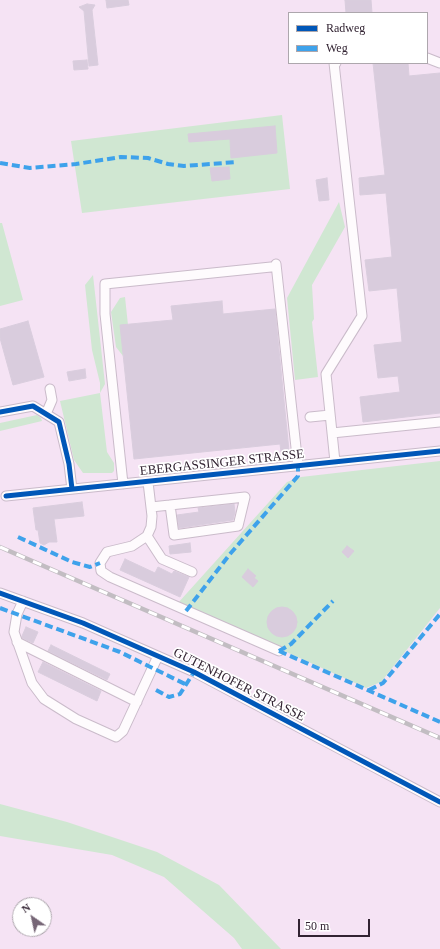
<!DOCTYPE html>
<html>
<head>
<meta charset="utf-8">
<style>
	body { margin:0 }
	#map { position:relative; width:440px; height:949px; overflow:hidden; background:#f5e3f4; font-family:"Times New Roman",serif }
	canvas { display:block }
	.legend { position:absolute; left:288px; top:12px; width:140px; height:52px; box-sizing:border-box; background:#fff; border:1px solid #ada7ad; margin:0; padding:5px 7px; list-style:none; font-size:12px; color:#322332 }
	.legend li { display:flex; align-items:center; gap:8px; height:20px }
	.legend b { width:20px; border:1px solid #ada7ad }
	.north { position:absolute; left:12px; top:897px; width:40px; height:40px; box-sizing:border-box; background:#fff; border:1px solid #ada7ad; border-radius:50%; rotate:326deg; font-size:11px; font-weight:700; line-height:16px; text-align:center; color:#322332 }
	.north::after { content:''; display:block; margin:auto; width:14px; height:18px; background:#766676; clip-path:polygon(50% 0,100% 100%,50% 72%,0 100%) }
	.scale { position:absolute; left:298px; top:919px; width:72px; height:18px; box-sizing:border-box; border:2px solid #322332; border-top:0; padding-left:5px; font-size:12px; line-height:14px; white-space:nowrap; color:#322332; -webkit-text-stroke:3px #fff; paint-order:stroke }
</style>
</head>
<body>
<div id="map">
<canvas width="440" height="949"></canvas>
<ul class="legend">
<li><b style="height:5px;background:#0057b8"></b>Radweg</li>
<li><b style="height:5px;background:#3ea2eb"></b>Weg</li>
</ul>
<div class="north">N</div>
<div class="scale">50 m</div>
</div>
<script>
const context = document.querySelector('canvas').getContext('2d');
context.lineJoin = 'round';
function fillPath(path, color) {
  context.fillStyle = color;
  context.fill(path, 'evenodd');
}
function shape(rows) {
  const path = new Path2D();
  for (const r of rows) {
    if (r.length === 3) {
      path.moveTo(r[0] + r[2], r[1]);
      path.arc(r[0], r[1], r[2], 0, 2 * Math.PI);
      continue;
    }
    path.moveTo(r[0], r[1]);
    for (let i = 2; i < r.length; i += 2) path.lineTo(r[i], r[i + 1]);
  }
  return path;
}
function trace(path, color, width, dash) {
  context.strokeStyle = color;
  context.lineWidth = width;
  context.lineCap = dash ? 'butt' : 'round';
  context.setLineDash(dash || []);
  context.stroke(path);
}
function label(font, color, halo, rows, align = 'center') {
  context.font = font + ' "Times New Roman",serif';
  context.lineWidth = 3.5;
  context.setLineDash([]);
  context.textBaseline = 'middle';
  context.strokeStyle = halo;
  context.fillStyle = color;
  for (const [text, x, y, turn = 0] of rows) {
    context.save();
    context.translate(x, y);
    context.rotate((+turn || 0) * Math.PI / 180);
    context.textAlign = isNaN(turn) ? turn : align;
    if (halo) context.strokeText(text, 0, 0);
    context.fillText(text, 0, 0);
    context.restore();
  }
}
const green = shape([
	[282,115,290,189,82,213,71,141],
	[339,202,345,227,312,285,314,319,312,322,318,377,295,380,287,298],
	[0,223,2,223,23,300,0,306],
	[93,275,105,384,100,393,107,452,114,463,114,471,112,473,83,473,74,460,60,401,100,393,100,383,92,350,85,285],
	[125,297,128,325,123,356,116,347,111,312,120,298],
	[37,415,41,418,42,421,0,431,0,423],
	[440,461,440,608,381,682,366,688,178,603,287,482,301,477],
	[0,804,67,822,157,852,219,885,281,949,242,949,234,938,164,877,112,855,0,836]
]);
const building = shape([
	[106,0,128,0,129,5,107,8,106,0],
	[345,0,371,0,372,13,346,13,345,0],
	[87,4,95,5,92,10,98,65,89,66,84,11,79,7,87,4],
	[87,60,88,69,74,70,73,61,87,60],
	[373,63,408,63,409,76,440,73,440,413,363,422,360,397,400,392,398,376,378,378,374,345,402,342,397,288,369,291,365,260,392,257,386,193,360,195,359,178,385,175,373,63],
	[275,126,277,153,231,158,230,139,189,142,188,134,275,126],
	[229,167,230,179,212,181,210,168,229,167],
	[327,178,329,200,319,201,316,180,327,178],
	[222,301,223,314,275,309,289,451,281,452,280,444,134,459,120,325,173,320,171,306,222,301],
	[28,321,44,377,13,385,0,338,0,329,28,321],
	[85,369,86,378,69,381,67,372,85,369],
	[82,502,84,516,54,519,57,542,49,542,44,545,40,543,38,530,36,530,33,508,82,502],
	[234,504,235,512,233,520,179,528,177,515,199,512,198,508,234,504],
	[190,543,191,552,170,554,169,546,190,543],
	[347,546,354,551,348,558,342,552,347,546],
	[125,559,155,573,158,567,172,574,174,571,189,577,180,597,120,570,125,559],
	[248,569,256,576,254,578,258,581,253,587,242,577,248,569],
	[282,622,15],
	[26,627,38,632,33,643,22,638,22,636,26,627],
	[51,645,110,674,107,680,48,651,51,645],
	[43,662,101,691,97,701,38,672,43,662]
]);
const minor = shape([
	[427,58,440,63],
	[276,264,298,466],
	[0,412,33,406,59,422,69,464,72,489],
	[46,414,52,400,50,389],
	[310,417,330,415],
	[332,433,440,422],
	[335,462,326,374,362,316,334,63,336,63],
	[148,482,152,516,151,527,147,536,132,546,107,552,100,563,101,571,110,577,279,651],
	[123,484,105,314,105,284,271,267],
	[6,496,440,451],
	[151,507,170,505,245,497,238,526,174,535,170,505],
	[147,536,162,559,192,572],
	[0,593,83,623,194,672,440,802],
	[23,601,17,614,14,632,32,683,44,699,76,719,116,737,123,731,158,656],
	[17,642,137,702]
]);
const rail = shape([
	[0,547,440,738]
]);
const quiet = shape([
	[0,163,30,168,76,164,121,157,148,158,168,164,184,166,237,162],
	[18,537,72,562,90,567,100,563],
	[0,608,120,652,187,685],
	[186,611,230,554,298,476,298,466],
	[279,651,440,722],
	[279,651,291,644,333,601],
	[156,690,169,697,180,694,194,672],
	[369,690,383,683,440,614]
]);
const cycleway = shape([
	[0,412,33,406,59,422,69,464,72,489],
	[6,496,440,451],
	[0,593,83,623,194,672,440,802]
]);
const streetNames = [
	["EBERGASSINGER STRASSE",222,463,-6],
	["GUTENHOFER STRASSE",239,685,27]
];
fillPath(green, '#d0e7d2');
fillPath(building, '#d9ccdd');
trace(building, '#d9cddd', 1);
trace(minor, '#cabbca', 11);
trace(minor, '#fefbfd', 9);
trace(rail, '#c2bdc2', 4.5);
trace(rail, '#fff', 3, [9]);
trace(quiet, '#3ea2eb', 4, [8, 4]);
trace(cycleway, '#0057b8', 5);
label('13px', '#322332', '#fff', streetNames);
</script>
</body>
</html>
